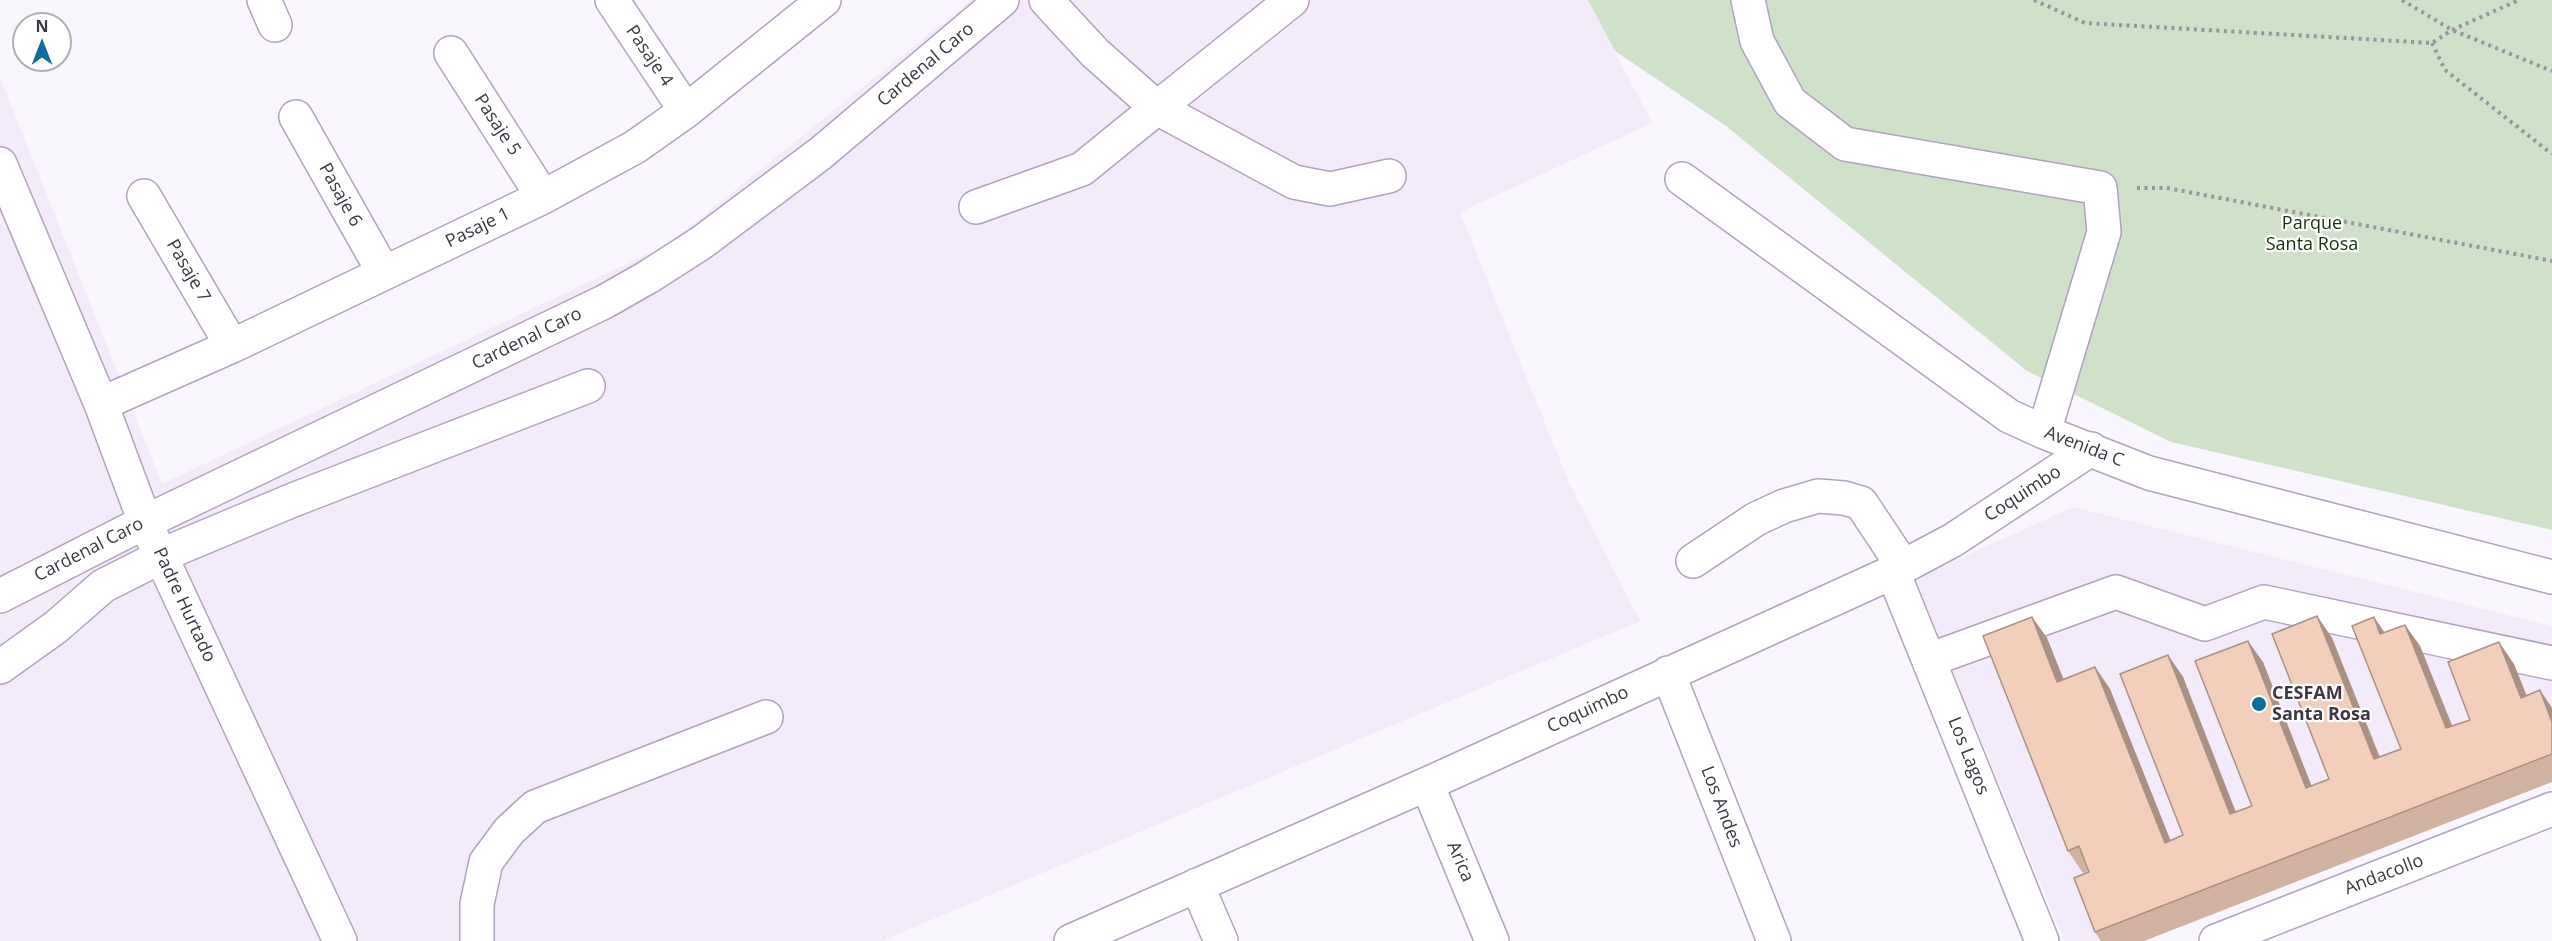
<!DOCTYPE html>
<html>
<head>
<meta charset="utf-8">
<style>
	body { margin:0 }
	#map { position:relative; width:2552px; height:941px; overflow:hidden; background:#faf6fd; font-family:"Open Sans",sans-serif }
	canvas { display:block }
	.north { position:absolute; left:12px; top:12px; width:60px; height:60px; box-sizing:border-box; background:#fff; border:2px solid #b1afb4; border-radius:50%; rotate:0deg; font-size:16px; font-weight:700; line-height:24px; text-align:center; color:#3d3643 }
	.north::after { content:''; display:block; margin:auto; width:21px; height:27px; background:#0d6d9b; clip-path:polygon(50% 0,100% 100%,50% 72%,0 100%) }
</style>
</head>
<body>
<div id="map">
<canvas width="2552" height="941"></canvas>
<div class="north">N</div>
</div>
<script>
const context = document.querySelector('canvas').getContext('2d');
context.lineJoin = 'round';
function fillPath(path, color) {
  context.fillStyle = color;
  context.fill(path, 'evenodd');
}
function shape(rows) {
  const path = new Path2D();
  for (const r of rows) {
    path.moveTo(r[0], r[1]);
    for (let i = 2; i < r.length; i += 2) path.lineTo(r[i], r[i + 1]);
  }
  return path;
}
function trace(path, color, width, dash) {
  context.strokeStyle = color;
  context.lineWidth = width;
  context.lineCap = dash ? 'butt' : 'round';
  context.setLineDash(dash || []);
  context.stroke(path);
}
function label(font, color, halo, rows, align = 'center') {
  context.font = font + ' "Open Sans",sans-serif';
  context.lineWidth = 4.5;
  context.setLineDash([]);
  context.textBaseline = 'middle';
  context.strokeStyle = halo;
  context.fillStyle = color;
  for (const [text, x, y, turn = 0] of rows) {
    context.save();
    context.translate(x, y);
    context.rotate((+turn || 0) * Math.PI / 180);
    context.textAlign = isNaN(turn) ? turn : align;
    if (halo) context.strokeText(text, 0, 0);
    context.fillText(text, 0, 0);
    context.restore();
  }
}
const built = shape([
	[971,0,1588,0,1652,123,1460,212,1570,485,1640,621,881,941,0,941,0,77,162,484,667,245],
	[2073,507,2552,626,2552,782,2144,941,2064,941,1915,579]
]);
const green = shape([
	[1588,0,2552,0,2552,530,2171,442,2027,371,1726,126,1615,51]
]);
const path = shape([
	[2034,0,2085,23,2432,43,2452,30,2519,0],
	[2402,0,2452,30,2552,71],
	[2432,43,2445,70,2552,154],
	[2137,188,2167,188,2552,261]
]);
const minor = shape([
	[264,0,275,25],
	[612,0,686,111],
	[1292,0,1157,108,1294,182,1330,189,1389,176],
	[1748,0,1757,41,1790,102,1845,144,2100,188,2104,232,2044,432],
	[451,53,543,197],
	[296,117,384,273],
	[0,164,101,404,145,522,340,941],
	[1682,179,2009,416,2044,432,2149,473,2552,577],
	[144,196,232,346],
	[976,207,1082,169,1157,108,1095,53,1046,0],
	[101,404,232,346,543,197,635,147,686,111,824,0],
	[1693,561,1756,519,1784,506,1818,496,1844,498,1861,503,1903,566],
	[1893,572,2042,941],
	[0,596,145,522,604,302,648,277,701,243,821,153,1002,0],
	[1929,660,2116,592,2205,624,2264,602,2552,663],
	[0,667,56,627,103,586,176,549,293,500,588,386],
	[1668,673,1774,941],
	[1427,784,1492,941],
	[1197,885,1221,941],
	[477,941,477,904,486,862,509,831,535,807,766,717],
	[1071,941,1427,784,1893,572,1953,540,2091,449],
	[2216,941,2552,809]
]);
const wall = shape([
	[2317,616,2332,638,2380,757,2401,749,2385,633,2405,625,2420,646,2452,726,2470,720,2514,664,2526,696,2552,708,2552,782,2144,941,2101,941,2095,932,2089,872,2089,871,2083,873,2068,851,2032,617,2047,638,2063,679,2095,667,2110,689,2170,840,2183,835,2168,655,2183,677,2236,812,2252,806,2263,662,2311,786,2329,779]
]);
const shadedWall = shape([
	[2317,616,2332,638,2389,781,2374,759],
	[2032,617,2047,638,2073,703,2057,682],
	[2374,617,2389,639,2380,634],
	[2405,625,2420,646,2462,750,2446,728],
	[2248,641,2263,662,2321,810,2306,788],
	[2499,642,2514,664,2536,719,2521,698],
	[2168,655,2183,677,2245,836,2230,814],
	[2095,667,2110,689,2180,864,2165,843],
	[2540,690,2552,708,2552,722]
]);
const building = shape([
	[2317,616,2374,759,2401,749,2352,626,2374,617,2380,634,2405,625,2446,728,2470,720,2448,662,2499,642,2521,698,2540,690,2552,722,2552,754,2095,932,2074,878,2089,872,2079,846,2068,851,1983,636,2032,617,2057,682,2095,667,2165,843,2183,835,2120,674,2168,655,2230,814,2252,806,2195,661,2248,641,2306,788,2329,779,2272,634,2317,616]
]);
const markers = [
	[2259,704,8,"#0d6d9b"]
];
const streetNames = [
	["Pasaje 4",649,56,56],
	["Cardenal Caro",926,65,-40],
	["Pasaje 5",497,125,57],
	["Pasaje 6",340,195,61],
	["Pasaje 1",478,228,-26],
	["Pasaje 7",188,271,60],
	["Cardenal Caro",527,339,-26],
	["Avenida C",2084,447,21],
	["Coquimbo",2023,494,-33],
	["Cardenal Caro",89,550,-27],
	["Padre Hurtado",184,605,65],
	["Coquimbo",1588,710,-25],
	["Los Lagos",1968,756,68],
	["Los Andes",1721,807,69],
	["Arica",1460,862,67],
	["Andacollo",2384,875,-21]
];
const parkNames = [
	["Parque",2312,224],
	["Santa Rosa",2312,245]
];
const poiNames = [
	["CESFAM",2272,694],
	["Santa Rosa",2272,715]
];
fillPath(built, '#f3eafa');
fillPath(green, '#cfe1c9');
trace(minor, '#b2a1c1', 36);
trace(path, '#99949e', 4, [3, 4.5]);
trace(minor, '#fff', 33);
fillPath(wall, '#d1b2a1');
fillPath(shadedWall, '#aa9183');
fillPath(building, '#f3cfbb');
trace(building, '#aa9183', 1.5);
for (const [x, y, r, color] of markers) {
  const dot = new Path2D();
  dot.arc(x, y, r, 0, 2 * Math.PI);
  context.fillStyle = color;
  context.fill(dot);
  trace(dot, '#fff', 2);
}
label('18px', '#3d3643', '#fff', streetNames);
label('18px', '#15310b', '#fff', parkNames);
label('bold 18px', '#3d3643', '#fff', poiNames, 'left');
</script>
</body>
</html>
